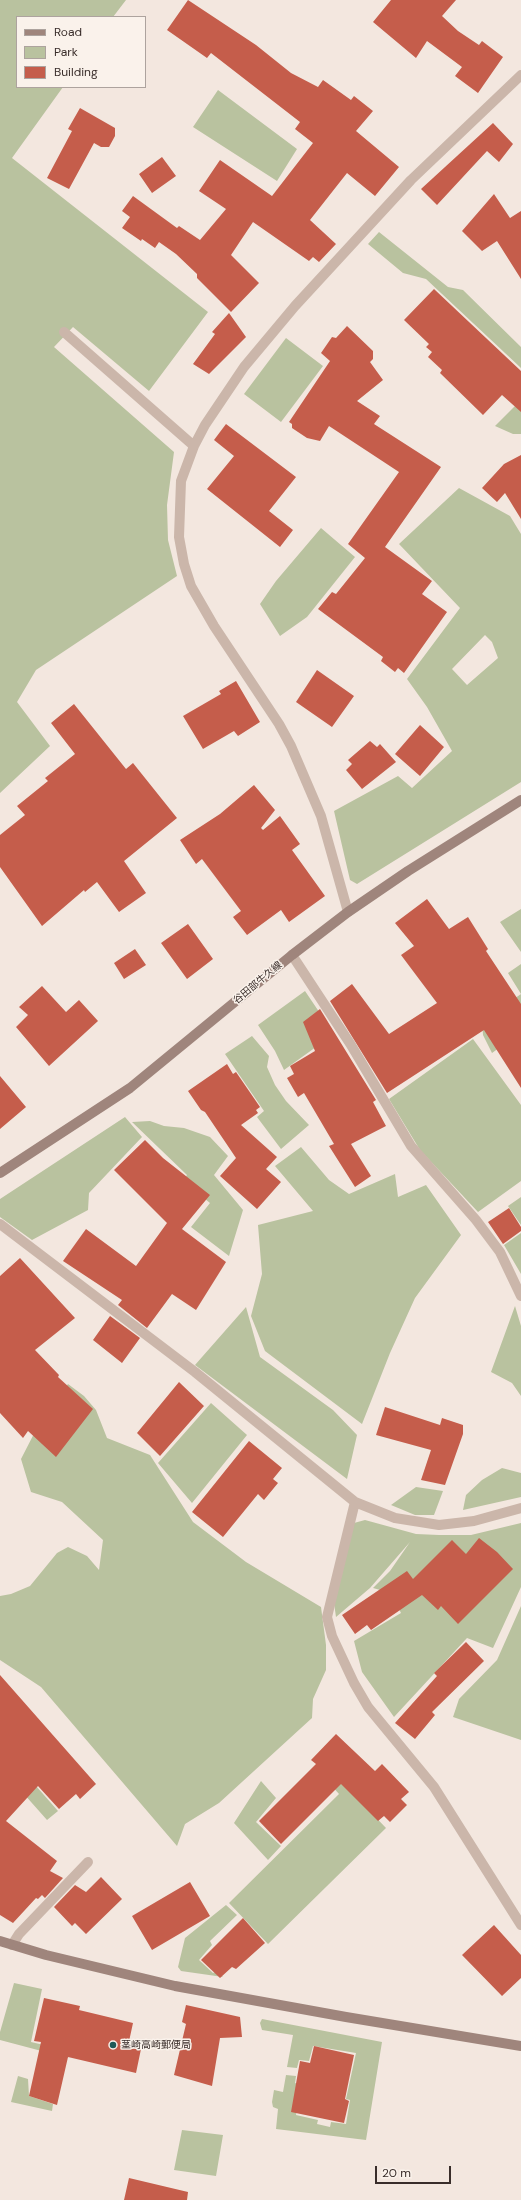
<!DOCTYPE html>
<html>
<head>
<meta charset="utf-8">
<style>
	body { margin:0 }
	#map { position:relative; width:521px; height:2200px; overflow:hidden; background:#f3e7df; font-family:"DM Sans",sans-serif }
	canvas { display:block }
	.legend { position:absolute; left:16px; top:16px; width:130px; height:72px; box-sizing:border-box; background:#faf2eb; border:1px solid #ada39e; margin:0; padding:5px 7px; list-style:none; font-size:12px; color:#392d2a }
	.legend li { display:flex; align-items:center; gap:8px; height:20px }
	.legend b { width:20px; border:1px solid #ada39e }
	.scale { position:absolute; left:375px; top:2166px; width:76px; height:18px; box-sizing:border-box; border:2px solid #392d2a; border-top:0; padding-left:5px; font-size:12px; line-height:14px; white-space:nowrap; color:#392d2a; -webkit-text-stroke:3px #faf2eb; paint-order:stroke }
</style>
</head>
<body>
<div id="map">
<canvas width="521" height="2200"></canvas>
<ul class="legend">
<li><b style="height:5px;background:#9f857c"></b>Road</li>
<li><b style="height:11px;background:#b9c29f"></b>Park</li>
<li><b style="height:11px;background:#c55d4b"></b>Building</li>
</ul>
<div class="scale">20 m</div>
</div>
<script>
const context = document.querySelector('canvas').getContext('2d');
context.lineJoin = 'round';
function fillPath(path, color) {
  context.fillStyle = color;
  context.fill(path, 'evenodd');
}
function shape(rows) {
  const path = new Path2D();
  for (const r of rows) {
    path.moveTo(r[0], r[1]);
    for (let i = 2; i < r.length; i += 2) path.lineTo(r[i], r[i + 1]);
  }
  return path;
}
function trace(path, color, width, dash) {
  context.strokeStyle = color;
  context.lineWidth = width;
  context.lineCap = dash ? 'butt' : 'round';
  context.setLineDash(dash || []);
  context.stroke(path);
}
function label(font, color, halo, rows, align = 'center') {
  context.font = font + ' "DM Sans","Noto Sans JP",sans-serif';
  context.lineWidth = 3;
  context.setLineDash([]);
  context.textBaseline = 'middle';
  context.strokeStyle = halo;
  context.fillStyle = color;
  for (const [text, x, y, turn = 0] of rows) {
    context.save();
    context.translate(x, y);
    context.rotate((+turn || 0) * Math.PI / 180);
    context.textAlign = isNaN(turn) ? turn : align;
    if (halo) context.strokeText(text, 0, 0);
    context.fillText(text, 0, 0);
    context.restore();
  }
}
const green = shape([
	[0,0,126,0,113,17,17,17,17,87,63,87,12,158,208,312,149,391,73,327,54,347,174,452,167,505,168,540,177,576,36,670,17,702,50,746,0,793],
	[218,90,297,149,277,181,193,127],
	[379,232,448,287,463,290,521,347,521,368,426,279,403,273,368,244],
	[286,338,323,366,281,422,244,394],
	[521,400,521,434,513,434,495,426],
	[459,488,510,516,521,534,521,782,357,884,350,880,334,811,398,776,412,788,452,751,427,707,407,679,460,608,399,544],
	[485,635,492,642,498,658,467,685,452,669],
	[321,528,355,557,307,617,280,636,260,604,276,581],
	[521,909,521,952,500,922],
	[521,964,521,1032,492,1053,483,1035,482,1021,521,994,508,973],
	[305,991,334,1034,284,1070,275,1051,258,1025],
	[252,1036,269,1056,267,1067,275,1085,286,1101,309,1125,281,1149,257,1117,264,1111,225,1054],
	[473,1039,521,1105,521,1181,478,1212,420,1150,389,1099],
	[125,1117,142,1137,89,1193,88,1210,32,1240,0,1217,0,1199],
	[150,1121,164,1126,184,1128,210,1137,228,1156,214,1175,243,1210,229,1256,191,1227,210,1203,183,1181,187,1175,132,1122],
	[301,1147,329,1180,349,1194,395,1174,398,1197,426,1185,461,1235,415,1298,390,1353,362,1424,265,1351,251,1316,262,1274,258,1225,313,1211,275,1166],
	[521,1197,521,1225,508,1206],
	[521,1233,521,1274,504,1245],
	[515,1306,521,1326,521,1396,512,1383,491,1372],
	[246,1307,260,1357,333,1410,357,1435,347,1479,195,1365],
	[68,1384,84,1396,96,1410,107,1438,150,1455,193,1522,246,1562,321,1607,326,1645,326,1670,313,1699,312,1718,219,1803,185,1824,177,1846,41,1687,0,1660,0,1596,11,1594,30,1586,57,1553,68,1547,87,1556,99,1570,103,1540,62,1502,31,1492,21,1459,40,1422],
	[211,1403,247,1435,192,1503,158,1463],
	[502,1468,521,1473,521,1497,463,1510,466,1495,482,1480],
	[416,1487,443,1491,434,1515,415,1515,391,1505],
	[365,1520,416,1534,439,1535,471,1535,521,1523,521,1587,493,1648,467,1638,394,1717,362,1672,354,1641,401,1613,391,1593,373,1588,390,1571,410,1542,370,1588,336,1617,334,1603,354,1523],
	[521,1606,521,1740,453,1717,459,1699,497,1660],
	[0,1745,58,1811,47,1820,0,1767],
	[338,1778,386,1828,268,1944,229,1903,339,1794,331,1785],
	[261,1781,276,1798,256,1822,281,1846,268,1860,234,1823],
	[226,1905,237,1915,210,1941,212,1945,199,1960,213,1973,217,1971,223,1977,181,1971,178,1967,185,1938],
	[14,1983,42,1989,31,2042,70,2051,68,2058,0,2040,0,2032],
	[262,2019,382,2042,366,2140,276,2129,278,2109,273,2107,272,2102,274,2090,283,2092,286,2075,296,2076,295,2083,301,2085,296,2115,318,2120,317,2124,330,2127,331,2122,346,2124,350,2100,346,2099,356,2053,313,2046,309,2061,299,2060,297,2068,287,2067,293,2035,262,2030,260,2023],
	[18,2076,28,2079,29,2096,53,2104,52,2111,11,2102],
	[182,2130,223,2135,216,2176,174,2170]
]);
const building = shape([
	[188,0,256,45,291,73,318,87,323,80,351,100,354,96,373,111,356,131,399,167,375,196,347,173,310,220,336,244,319,262,313,257,309,261,253,222,231,255,259,283,231,312,197,278,197,274,176,254,159,242,155,248,142,239,141,241,122,228,130,217,122,211,133,196,177,228,179,226,200,240,226,209,199,191,220,160,272,196,313,143,295,129,300,122,211,53,207,58,167,30],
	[391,0,456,0,442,16,458,31,479,45,482,41,503,57,478,93,455,76,462,67,427,41,416,58,373,22],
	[80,108,115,128,115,136,109,147,101,147,94,143,69,189,47,178,72,131,68,129],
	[493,123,513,144,499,162,487,151,437,205,421,189],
	[162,157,176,176,152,193,139,174],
	[494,194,510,218,521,211,521,279,497,241,482,251,462,231],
	[434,289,521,371,521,412,502,395,483,415,440,373,442,370,428,357,432,352,426,347,429,344,404,320],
	[229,313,246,337,209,374,193,364,215,334,212,332],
	[347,326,373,351,373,359,370,362,383,380,357,401,380,416,374,424,441,467,385,547,432,581,422,594,447,612,404,673,398,668,395,672,381,661,383,657,318,609,332,592,336,594,365,558,348,544,399,472,329,426,320,441,307,438,292,428,292,424,289,422,330,361,321,353,332,337,336,338],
	[226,424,296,477,269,511,293,530,280,547,207,489,234,456,214,440],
	[521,455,521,519,505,493,497,502,482,488,504,464],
	[317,670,354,696,332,727,296,702],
	[236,681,260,722,238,736,234,731,203,749,183,716,221,694,219,691],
	[74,704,126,769,133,763,177,818,124,861,146,893,119,912,97,882,85,892,84,890,42,926,0,867,0,835,25,815,17,806,48,781,45,778,75,754,51,723],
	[420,725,444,747,420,776,395,754],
	[370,741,377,747,380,744,396,762,362,789,346,770,352,764,348,760],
	[254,785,275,810,261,828,263,830,280,816,300,844,292,850,325,896,289,922,281,910,247,935,233,917,241,911,202,859,196,864,180,840,220,814],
	[427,899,449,929,468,917,488,949,486,951,521,1004,521,1088,484,1030,387,1093,330,1001,352,984,389,1034,437,1003,401,955,414,946,395,923],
	[188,924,213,959,187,979,161,943],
	[135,949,146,965,124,979,114,963],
	[42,986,66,1012,79,1000,98,1021,49,1066,16,1027,28,1015,19,1007],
	[320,1009,376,1100,373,1102,386,1126,351,1144,371,1176,355,1187,329,1146,334,1144,304,1093,298,1097,287,1078,294,1074,290,1066,315,1051,303,1022],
	[227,1064,233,1074,236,1072,260,1107,256,1110,258,1113,241,1125,277,1157,266,1169,281,1182,257,1209,220,1176,236,1158,205,1112,201,1110,188,1091],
	[0,1076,26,1107,0,1129],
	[145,1140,163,1158,210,1195,182,1229,226,1262,196,1310,172,1294,147,1328,118,1305,122,1300,63,1261,86,1229,136,1266,167,1223,114,1170],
	[509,1208,521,1227,521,1231,503,1244,488,1222],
	[20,1258,75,1318,35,1350,59,1375,58,1377,93,1409,56,1457,28,1431,23,1438,0,1413,0,1276],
	[110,1316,140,1338,122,1363,93,1340],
	[179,1382,204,1406,160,1456,137,1433],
	[385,1407,440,1425,442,1418,463,1425,463,1434,445,1485,421,1480,431,1450,376,1435],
	[249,1441,282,1468,273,1479,278,1483,264,1500,258,1494,223,1537,192,1512],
	[479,1538,497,1552,513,1569,458,1624,441,1606,438,1610,422,1595,371,1630,367,1625,355,1634,342,1615,407,1571,413,1579,452,1540,466,1554],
	[466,1642,484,1661,432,1712,435,1715,415,1739,395,1723,437,1676,434,1673],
	[0,1675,96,1784,80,1799,76,1794,59,1809,38,1786,6,1821,57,1861,50,1871,63,1878,45,1898,42,1895,38,1899,36,1898,13,1923,0,1915],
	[336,1734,375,1771,382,1764,409,1792,401,1799,407,1805,390,1822,384,1816,378,1821,341,1784,281,1844,259,1821,316,1764,311,1760],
	[101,1877,122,1899,86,1934,75,1923,72,1926,54,1907,75,1885,86,1892],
	[190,1882,210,1916,152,1950,132,1916],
	[243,1918,265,1943,236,1969,232,1967,220,1978,201,1960],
	[494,1925,521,1955,521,1978,502,1996,462,1955],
	[44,1998,80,2006,79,2010,133,2023,128,2046,141,2049,136,2073,68,2057,57,2105,29,2096,41,2042,34,2041],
	[186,2005,240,2017,242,2037,220,2038,212,2086,174,2075,186,2024,182,2022],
	[314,2046,354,2055,345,2099,349,2101,344,2123,291,2112,300,2061,310,2063],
	[129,2178,188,2192,187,2200,124,2200]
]);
const street = shape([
	[64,332,194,446],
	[348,912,321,816,291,746,279,724,214,626,191,586,184,564,179,537,181,481,194,446,205,425,244,367,295,306,411,180,521,75],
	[292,955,351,1045,411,1146,476,1220,500,1252,521,1296],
	[0,1224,195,1372,355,1502,395,1518,439,1525,474,1521,521,1508],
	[355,1502,327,1617,332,1636,354,1683,368,1707,434,1787,521,1925],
	[12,1945,19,1934,88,1862]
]);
const secondary = shape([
	[0,1173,130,1088,292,955,348,912,408,871,521,800],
	[0,1941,46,1955,175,1986,346,2017,521,2046]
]);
const markers = [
	[113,2045,4,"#1f5a58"]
];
const streetNames = [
	["谷田部牛久線",258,983,-40]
];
const poiNames = [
	["茎崎高崎郵便局",121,2045]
];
fillPath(green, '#b9c29f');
fillPath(building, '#c55d4b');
trace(street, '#cbb6aa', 10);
trace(secondary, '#9f857c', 10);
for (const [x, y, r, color] of markers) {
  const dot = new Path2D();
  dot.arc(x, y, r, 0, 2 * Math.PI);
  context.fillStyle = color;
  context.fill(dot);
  trace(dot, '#faf2eb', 1.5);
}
label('10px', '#392d2a', '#faf2eb', streetNames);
label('10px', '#392d2a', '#faf2eb', poiNames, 'left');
</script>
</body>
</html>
